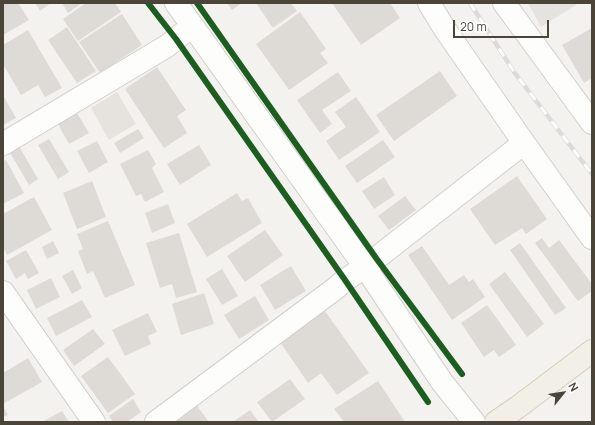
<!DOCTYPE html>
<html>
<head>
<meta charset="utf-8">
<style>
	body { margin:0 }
	#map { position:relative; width:595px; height:425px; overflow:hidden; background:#f4f2ee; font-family:Manrope,sans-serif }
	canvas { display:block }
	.frame { position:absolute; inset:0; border:4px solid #4b4439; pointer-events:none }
	.north { position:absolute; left:543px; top:373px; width:40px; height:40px; -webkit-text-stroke:3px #fff; paint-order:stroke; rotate:60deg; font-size:11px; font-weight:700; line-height:16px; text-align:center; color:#4b4439 }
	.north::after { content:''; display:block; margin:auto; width:14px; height:18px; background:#4b4439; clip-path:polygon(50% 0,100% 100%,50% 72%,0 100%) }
	.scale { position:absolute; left:453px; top:20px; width:96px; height:18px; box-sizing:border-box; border:2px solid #4b4439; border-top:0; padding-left:5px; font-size:12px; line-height:14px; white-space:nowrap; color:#4b4439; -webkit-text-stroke:3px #fff; paint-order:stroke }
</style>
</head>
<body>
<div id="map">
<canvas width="595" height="425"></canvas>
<div class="frame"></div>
<div class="north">N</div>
<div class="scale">20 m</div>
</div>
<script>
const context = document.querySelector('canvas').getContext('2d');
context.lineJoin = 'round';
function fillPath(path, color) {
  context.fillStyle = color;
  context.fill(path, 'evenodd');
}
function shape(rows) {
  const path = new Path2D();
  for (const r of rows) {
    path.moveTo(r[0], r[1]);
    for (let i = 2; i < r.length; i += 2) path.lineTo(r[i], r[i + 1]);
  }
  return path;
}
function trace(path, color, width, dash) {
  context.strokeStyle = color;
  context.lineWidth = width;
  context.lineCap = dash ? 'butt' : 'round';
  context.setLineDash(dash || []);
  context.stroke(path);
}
const parking = shape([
	[528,3,579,3,541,27],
	[117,92,136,124,109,140,91,108]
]);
const building = shape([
	[3,3,18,3,29,20,3,35],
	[35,3,51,3,40,11],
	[62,3,82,3,68,13],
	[86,3,115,3,121,12,78,41,63,19],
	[227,3,242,3,232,10],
	[256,3,291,3,297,11,273,28],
	[332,3,390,3,400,18,361,45],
	[300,12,326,49,320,53,328,63,289,90,256,44],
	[122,14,142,45,100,73,79,42],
	[67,27,96,71,77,83,48,40],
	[592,28,592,78,584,83,562,45],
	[28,30,62,88,45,97,38,85,21,95,3,64,3,45],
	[157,67,186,110,177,116,187,133,164,148,125,89],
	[440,71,457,96,394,141,376,115],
	[338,72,351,91,322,110,332,124,320,133,297,100],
	[3,95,16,118,3,125],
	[356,97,380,132,339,160,326,141,346,127,335,112],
	[77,113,89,133,69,144,58,124],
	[138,129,144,138,120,153,114,143],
	[49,139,69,172,58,179,38,145],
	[383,140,395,157,357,183,345,166],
	[97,141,108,162,89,173,77,151],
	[199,145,211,165,180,185,167,164],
	[19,146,38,179,29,185,9,151],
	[148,150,156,164,152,168,164,192,145,202,141,194,136,196,120,164],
	[6,160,24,193,3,204,3,162],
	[517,176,547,219,526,234,522,228,495,245,470,209],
	[384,177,395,195,374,209,362,191],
	[92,181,106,217,77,229,63,193],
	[237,193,242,201,248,198,262,223,207,257,187,224],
	[405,196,416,210,389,230,378,216],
	[34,197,52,230,7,255,3,247,3,214],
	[168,204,175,223,152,233,145,213],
	[108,221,135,285,105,298,93,271,87,274,78,251,83,249,77,234],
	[265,230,283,255,245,282,227,256],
	[179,233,197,292,176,298,172,284,160,288,146,243],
	[542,238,549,248,559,240,592,284,592,291,578,301,535,243],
	[53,241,59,253,47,259,42,247],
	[520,243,566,308,555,315,510,250],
	[422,246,449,285,464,275,469,282,473,279,485,297,452,320,408,255],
	[26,250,39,273,28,279,25,273,16,279,6,261],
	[291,266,306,291,275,310,260,285],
	[222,269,238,296,222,305,206,279],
	[73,270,82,288,72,294,62,276],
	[505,272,544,324,527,337,489,284],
	[51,278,60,297,36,309,27,290],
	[204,293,214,324,181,335,172,304],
	[255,296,269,320,239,339,224,315],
	[82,300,92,317,56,336,47,318],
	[487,305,516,345,499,357,494,350,484,357,461,323],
	[325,311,369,373,337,395,321,373,308,383,280,342],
	[148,313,157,332,148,336,151,344,125,356,112,330],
	[93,329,105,344,74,366,63,350],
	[108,357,135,394,108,413,81,376],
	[28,358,42,382,3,404,3,373],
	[290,379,305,399,272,422,257,402],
	[378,381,405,422,344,422,334,409],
	[133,399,141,412,127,422,113,422,109,416],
	[195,403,209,422,178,422,175,418],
	[3,406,8,415,3,417],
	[250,410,259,422,233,422],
	[62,411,69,422,42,422]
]);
const minor = shape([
	[429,3,444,28,524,143,592,238],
	[504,3,592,123],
	[3,144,167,46,192,26],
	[3,292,94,422],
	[156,422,336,288,345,280,365,267,524,143]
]);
const tertiary = shape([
	[176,3,365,267,442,382,474,422]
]);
const primary = shape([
	[496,422,518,407,592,351]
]);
const rail = shape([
	[470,3,514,72,592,174]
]);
const cycleway = shape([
	[148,3,176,39,345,280,428,402],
	[197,3,376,258,462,374]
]);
fillPath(parking, '#e6e3df');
fillPath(building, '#dedbd6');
trace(minor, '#d2d0cb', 24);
trace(tertiary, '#d2d0cb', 24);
trace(primary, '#d6cebb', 24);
trace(minor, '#fdfdfc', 22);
trace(tertiary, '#fdfdfc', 22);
trace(primary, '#f2efe6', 22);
trace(rail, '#dbdbda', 4.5);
trace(rail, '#fff', 3, [9]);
trace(cycleway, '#1b5e20', 6);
</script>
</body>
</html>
